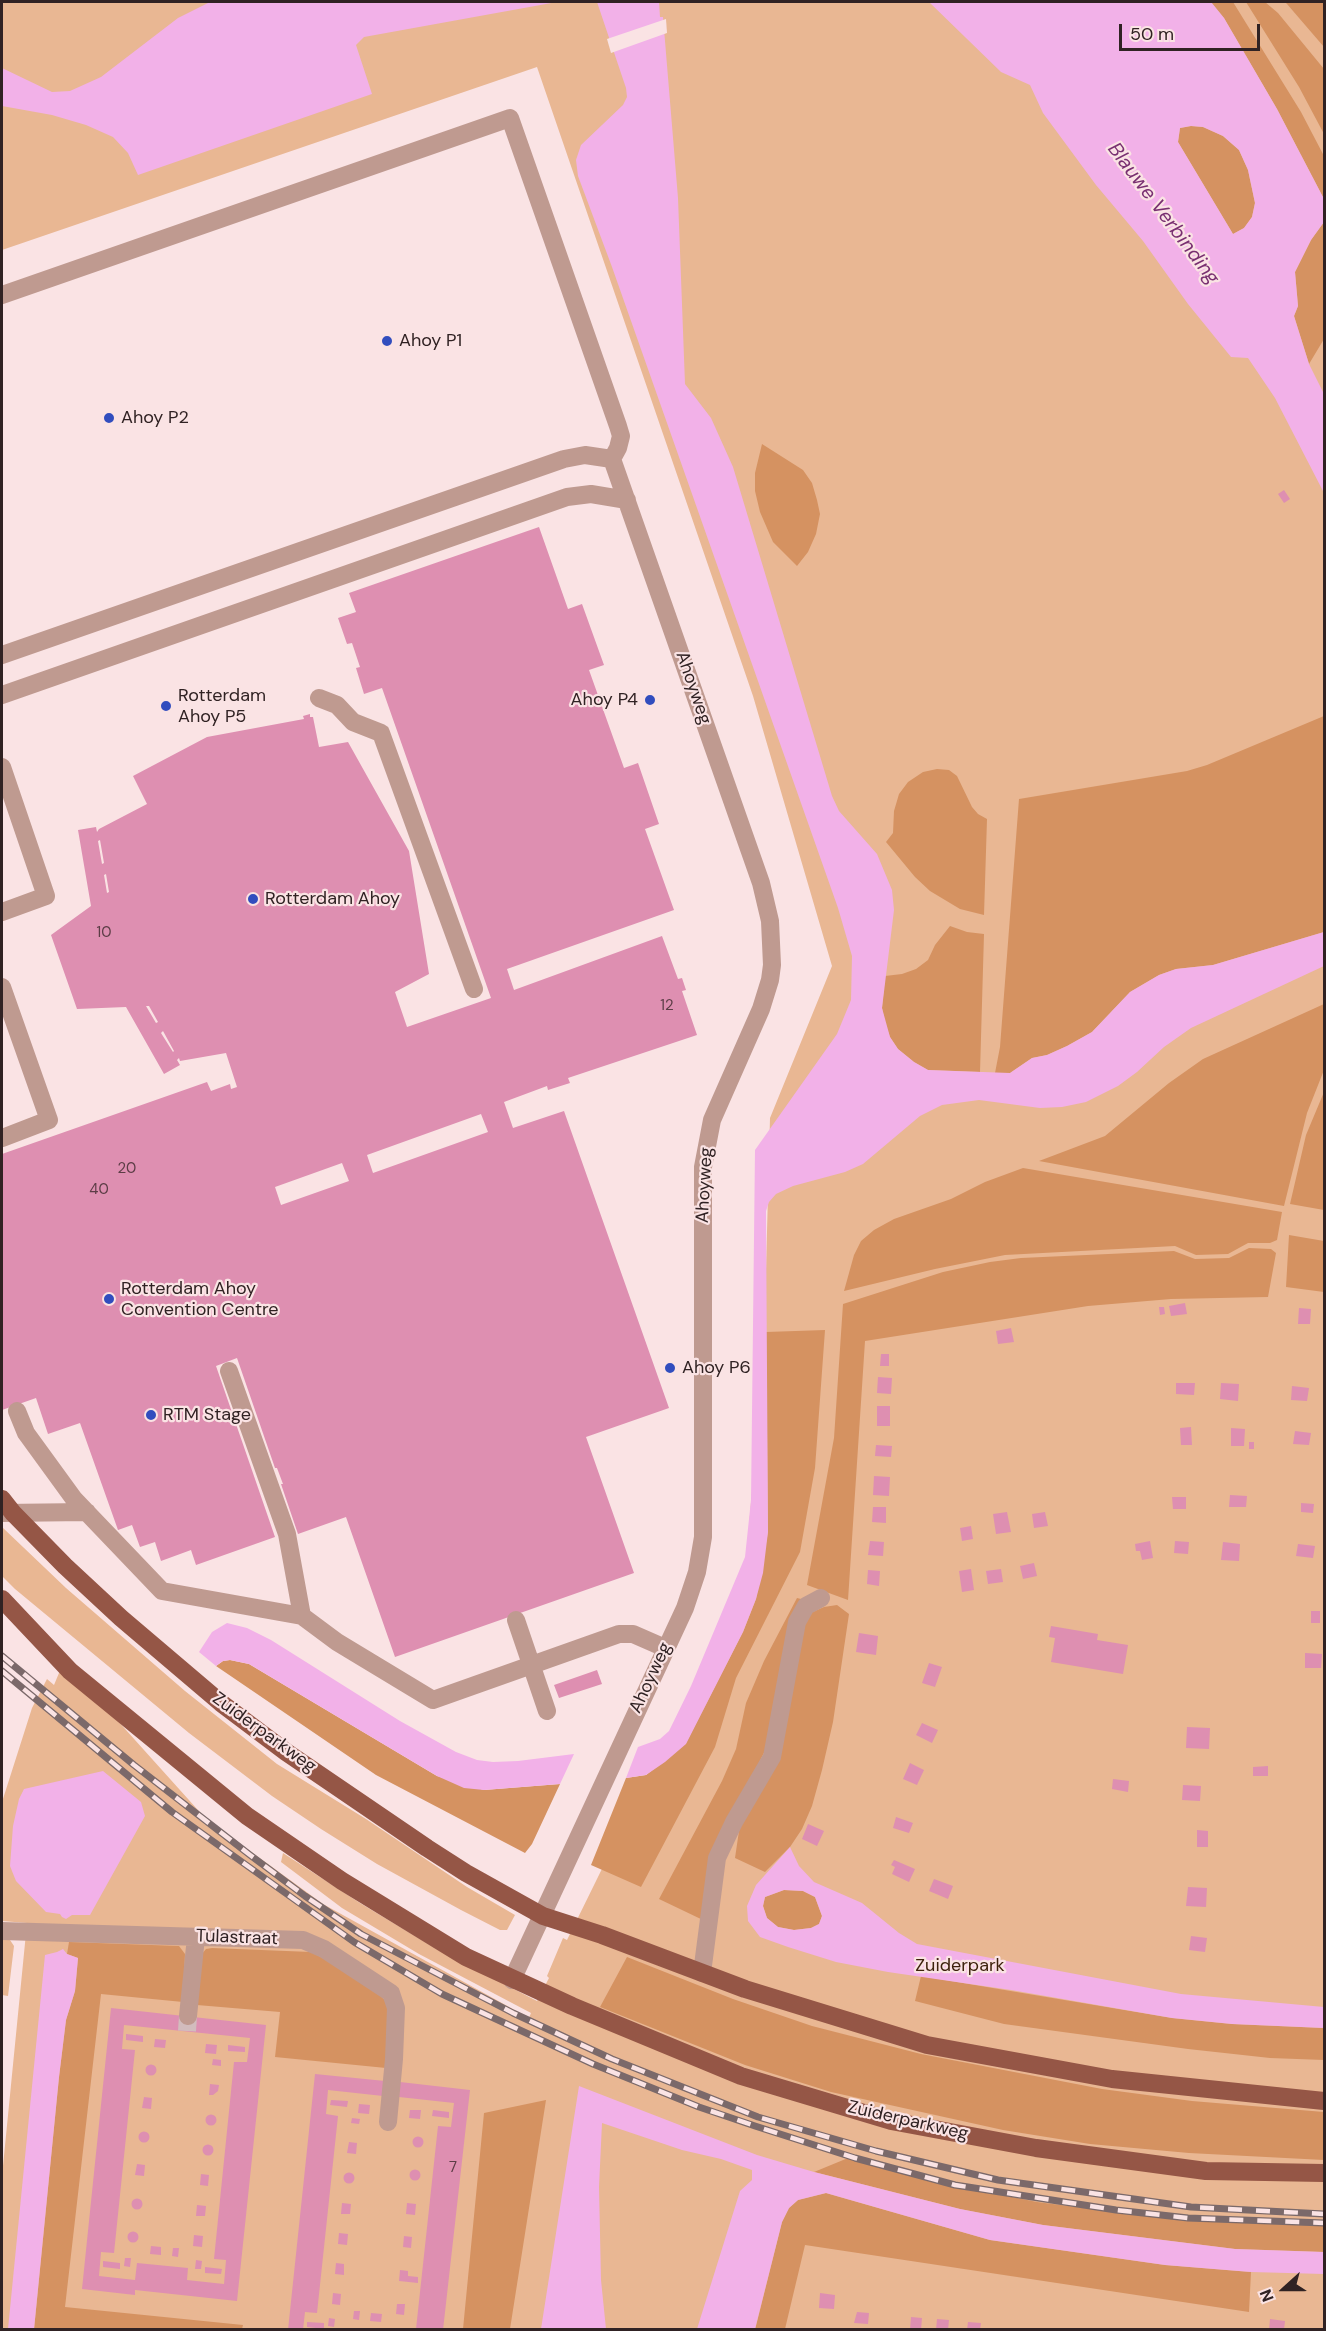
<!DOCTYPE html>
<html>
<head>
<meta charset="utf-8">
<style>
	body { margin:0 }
	#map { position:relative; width:1326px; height:2331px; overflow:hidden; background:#fae3e4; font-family:"DM Sans",sans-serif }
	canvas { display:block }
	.frame { position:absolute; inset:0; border:3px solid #302223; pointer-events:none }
	.north { position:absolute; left:1254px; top:2259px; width:60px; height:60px; -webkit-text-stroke:4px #fae3e4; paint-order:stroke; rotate:249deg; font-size:16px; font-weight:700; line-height:24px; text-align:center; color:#302223 }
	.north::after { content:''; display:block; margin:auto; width:21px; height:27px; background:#302223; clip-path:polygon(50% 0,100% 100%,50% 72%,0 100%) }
	.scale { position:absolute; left:1119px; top:24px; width:141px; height:27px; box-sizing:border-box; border:3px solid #302223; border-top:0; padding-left:8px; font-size:18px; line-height:21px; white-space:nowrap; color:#302223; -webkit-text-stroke:4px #fae3e4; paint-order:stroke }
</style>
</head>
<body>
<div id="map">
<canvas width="1326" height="2331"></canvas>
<div class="frame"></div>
<div class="north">N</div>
<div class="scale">50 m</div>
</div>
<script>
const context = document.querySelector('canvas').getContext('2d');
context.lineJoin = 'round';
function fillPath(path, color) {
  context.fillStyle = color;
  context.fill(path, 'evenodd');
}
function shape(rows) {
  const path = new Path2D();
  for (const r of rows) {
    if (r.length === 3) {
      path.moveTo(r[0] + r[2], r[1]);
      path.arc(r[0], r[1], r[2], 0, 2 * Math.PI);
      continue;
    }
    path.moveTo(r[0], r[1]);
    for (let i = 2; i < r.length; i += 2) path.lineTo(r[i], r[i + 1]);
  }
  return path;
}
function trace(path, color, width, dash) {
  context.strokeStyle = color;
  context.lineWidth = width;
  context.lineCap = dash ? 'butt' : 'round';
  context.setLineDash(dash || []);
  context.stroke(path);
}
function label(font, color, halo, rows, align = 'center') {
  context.font = font + ' "DM Sans",sans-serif';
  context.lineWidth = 4.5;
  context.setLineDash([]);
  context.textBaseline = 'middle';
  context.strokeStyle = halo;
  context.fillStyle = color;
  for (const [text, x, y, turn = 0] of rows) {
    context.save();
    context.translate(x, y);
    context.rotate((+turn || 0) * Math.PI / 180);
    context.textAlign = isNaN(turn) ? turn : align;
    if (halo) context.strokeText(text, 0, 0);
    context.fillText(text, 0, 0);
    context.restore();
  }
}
const green = shape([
	[2,2,1324,2,1324,2329,2,2329,2,2176,27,1923,2,1921,2,1802,32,1708,47,1679,54,1685,64,1661,206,1819,323,1904,529,2018,531,2013,419,1954,342,1908,281,1862,283,1853,360,1903,440,1951,537,2001,549,1978,547,1976,563,1938,567,1940,625,1822,692,1702,745,1575,764,1345,770,1118,832,966,753,696,537,67,2,250],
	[2,1527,66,1588,185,1691,277,1764,366,1819,467,1887,515,1915,507,1930,500,1930,461,1910,377,1864,321,1829,272,1796,189,1733,15,1589,2,1576],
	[2,1940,10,1940,14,1946,8,1996,2,1995]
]);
const forest = shape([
	[1211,2,1233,2,1301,112,1324,156,1324,199,1277,109,1224,18],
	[1246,2,1265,2,1278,13,1324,69,1324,134,1299,87],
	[1285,2,1324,2,1324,47,1287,4],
	[1191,126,1203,127,1223,136,1239,150,1248,170,1255,203,1252,217,1244,228,1233,234,1178,142,1180,128],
	[1324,222,1324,339,1309,364,1294,316,1298,306,1295,272,1311,240],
	[762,444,803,470,812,483,817,500,820,514,816,534,808,552,797,566,773,542,760,512,755,491,755,473],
	[1324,716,1324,932,1213,965,1176,969,1159,975,1130,992,1092,1032,1067,1046,1047,1055,1032,1058,1010,1073,995,1073,1000,1047,1019,799,1187,771,1207,765],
	[937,769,949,770,957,776,972,807,978,814,987,819,984,915,960,909,930,891,915,877,886,842,893,833,894,811,899,794,908,782,923,772],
	[950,926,967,932,984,934,980,1072,928,1070,914,1062,898,1049,890,1037,885,1023,882,1008,885,976,902,974,916,969,928,960,935,945],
	[1324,1004,1324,1070,1307,1113,1284,1206,1039,1161,1105,1136,1169,1083,1203,1059],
	[1324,1092,1324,1210,1290,1204,1306,1135],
	[1023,1168,1282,1212,1277,1240,1270,1243,1248,1243,1228,1254,1196,1255,1175,1246,1005,1255,935,1269,844,1291,854,1255,861,1241,874,1230,894,1219,951,1199,985,1182],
	[1289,1235,1324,1241,1324,1292,1286,1287],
	[1249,1248,1271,1249,1276,1253,1268,1297,1171,1299,1088,1306,865,1341,848,1600,807,1585,834,1438,843,1304,943,1272,990,1262,1021,1258,1174,1251,1195,1259,1229,1258],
	[825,1330,815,1468,800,1552,736,1678,715,1747,641,1887,591,1865,626,1778,646,1775,686,1743,743,1632,756,1599,768,1532,766,1332],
	[797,1598,805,1600,769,1743,726,1827,705,1921,659,1899,722,1781,736,1749,746,1703,764,1661],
	[837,1605,849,1614,833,1722,822,1770,812,1806,802,1829,790,1847,765,1872,735,1858,740,1824,758,1796,808,1614,824,1607],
	[230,1660,249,1664,437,1776,484,1790,560,1784,532,1844,525,1853,376,1775,216,1666,223,1661],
	[784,1890,803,1891,815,1897,822,1916,819,1924,811,1928,794,1930,778,1927,767,1918,763,1906,765,1897],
	[69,1942,179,1946,185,1954,183,2002,101,1994,65,2307,243,2325,242,2329,34,2330,59,2077,66,2020,75,1991,78,1958,67,1954],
	[212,1948,311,1952,361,1978,388,2003,386,2068,275,2057,280,2012,197,2005,201,1955,206,1949],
	[627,1957,733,1999,812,2026,921,2054,1102,2089,1192,2101,1324,2112,1324,2160,1189,2153,1090,2144,1003,2130,831,2092,745,2065,600,2007],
	[921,1976,1172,2018,1232,2024,1324,2028,1324,2060,1270,2058,1188,2049,1004,2024,915,2001],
	[546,2100,510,2329,463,2329,484,2113],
	[848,2158,947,2184,1037,2202,1138,2215,1324,2226,1324,2252,1235,2249,1043,2225,960,2209,814,2172],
	[826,2193,990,2240,1165,2265,1251,2272,1249,2312,805,2245,785,2329,755,2330,782,2222,789,2208,798,2200]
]);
const water = shape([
	[210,2,557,2,364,37,356,45,372,94,138,175,128,153,113,137,86,125,52,115,2,106,2,68,52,92,70,91,101,77,178,18],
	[597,2,659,2,660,17,663,17,678,198,685,384,711,418,733,467,832,796,839,811,877,854,892,890,894,910,882,1008,890,1037,898,1049,914,1062,928,1070,1010,1073,1032,1058,1047,1055,1067,1046,1092,1032,1130,992,1159,975,1176,969,1213,965,1324,932,1324,966,1191,1028,1164,1047,1137,1072,1118,1086,1086,1102,1062,1107,1040,1108,979,1100,942,1105,920,1116,863,1164,845,1172,793,1186,776,1194,769,1202,766,1211,768,1532,763,1573,756,1599,743,1632,686,1744,665,1762,646,1775,626,1778,638,1747,660,1739,669,1731,691,1686,745,1557,751,1500,755,1150,837,1034,851,1000,852,956,838,908,612,267,578,176,576,160,581,145,623,105,627,97,626,88],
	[929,2,1211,2,1224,18,1277,109,1324,199,1324,222,1311,240,1295,272,1298,306,1294,316,1309,364,1324,394,1324,493,1275,398,1248,358,1231,357,1188,304,1143,241,1096,185,1043,113,1030,85,1001,72],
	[1191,126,1203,127,1223,136,1239,150,1248,170,1255,203,1252,217,1244,228,1233,234,1178,142,1180,128],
	[227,1623,247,1628,271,1640,400,1721,456,1752,477,1760,493,1762,518,1761,574,1754,560,1784,484,1790,464,1788,437,1776,249,1664,230,1660,223,1661,216,1666,199,1652,212,1632],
	[103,1771,141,1802,145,1816,90,1915,72,1915,66,1919,62,1917,60,1914,46,1912,16,1881,10,1866,13,1826,19,1799,24,1789],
	[790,1847,799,1866,814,1882,862,1903,899,1933,917,1944,1181,1994,1324,2007,1324,2028,1232,2024,1172,2018,1011,1990,888,1972,836,1962,788,1947,760,1937,748,1921,747,1906,756,1885],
	[784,1890,803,1891,815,1897,822,1916,819,1924,811,1928,794,1930,778,1927,767,1918,763,1906,765,1897],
	[63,1949,67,1954,78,1958,75,1991,66,2020,59,2077,34,2329,8,2329,45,1955,57,1952],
	[579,2086,757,2155,814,2172,960,2209,1043,2225,1235,2249,1324,2252,1324,2274,1251,2272,1165,2265,990,2240,826,2193,798,2200,789,2208,782,2222,755,2329,697,2329,740,2191,752,2180,752,2170,721,2159,682,2150,602,2123,599,2187,601,2280,606,2329,541,2329]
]);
const pier = shape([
	[666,19,667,33,611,53,607,39]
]);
const building = shape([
	[1284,490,1290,499,1284,503,1278,494],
	[539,527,568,609,582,604,604,665,589,670,624,768,638,763,659,824,645,829,674,910,507,969,514,990,662,936,678,979,682,978,686,990,682,991,697,1035,568,1078,570,1083,548,1090,547,1086,504,1102,513,1128,564,1111,669,1408,586,1437,634,1573,395,1657,346,1517,298,1534,281,1484,283,1484,277,1468,275,1468,237,1358,216,1366,275,1537,196,1565,191,1550,161,1561,155,1542,140,1547,132,1525,118,1530,80,1423,48,1434,36,1398,2,1410,2,1154,207,1082,211,1091,230,1084,231,1089,237,1087,226,1053,180,1061,179,1058,177,1060,180,1065,164,1074,126,1007,77,1009,51,935,91,906,78,830,96,827,97,832,99,829,147,804,133,776,207,737,304,719,303,716,310,714,310,717,313,717,319,747,348,742,409,851,429,974,395,992,407,1027,491,998,382,688,364,694,356,668,360,667,352,643,347,644,338,618,356,612,349,593],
	[100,840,104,863,102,864,98,841],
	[106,874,109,892,107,893,104,875],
	[146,1006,149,1006,158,1022,156,1023],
	[163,1031,174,1051,173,1052,161,1033],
	[481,1114,488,1132,373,1173,367,1155],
	[342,1163,349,1181,281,1205,275,1187],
	[1185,1303,1187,1314,1171,1316,1169,1306],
	[1159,1307,1164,1307,1165,1314,1160,1315],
	[1299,1308,1311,1309,1310,1324,1298,1324],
	[1011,1328,1014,1342,998,1344,996,1331],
	[881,1354,889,1354,889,1366,880,1366],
	[878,1377,892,1378,891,1394,877,1393],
	[1176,1383,1195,1383,1194,1395,1176,1394],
	[1221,1383,1239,1384,1238,1401,1220,1399],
	[1292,1386,1309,1388,1307,1401,1291,1400],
	[877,1406,890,1406,890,1426,877,1426],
	[1191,1427,1192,1445,1181,1445,1180,1428],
	[1231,1428,1245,1429,1244,1446,1231,1446],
	[1295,1431,1311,1433,1309,1445,1293,1444],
	[1249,1442,1254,1442,1254,1449,1249,1449],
	[876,1445,892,1446,891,1457,875,1456],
	[874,1476,890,1477,889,1496,873,1495],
	[1230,1495,1247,1496,1246,1507,1229,1507],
	[1172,1497,1186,1497,1186,1509,1173,1509],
	[1301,1503,1314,1504,1313,1513,1301,1512],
	[873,1507,886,1507,886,1523,872,1522],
	[1007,1512,1011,1532,996,1534,993,1514],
	[1045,1512,1048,1526,1034,1528,1032,1514],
	[971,1526,973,1539,962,1541,960,1528],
	[870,1541,884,1542,883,1556,868,1555],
	[1150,1541,1153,1558,1142,1560,1140,1551,1136,1551,1135,1544],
	[1175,1541,1189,1542,1188,1554,1174,1553],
	[1223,1542,1240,1544,1239,1561,1221,1560],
	[1298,1544,1315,1546,1313,1558,1296,1556],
	[1034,1563,1037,1576,1023,1579,1020,1566],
	[971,1569,974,1590,962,1592,959,1571],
	[1001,1569,1003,1582,988,1584,986,1571],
	[868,1570,880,1571,879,1586,867,1584],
	[1311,1611,1320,1611,1320,1623,1311,1623],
	[1051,1626,1098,1634,1097,1640,1128,1645,1123,1674,1051,1662,1055,1638,1049,1637],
	[859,1633,878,1636,876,1655,856,1652],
	[1305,1653,1322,1654,1321,1668,1305,1668],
	[929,1663,942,1667,935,1687,922,1683],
	[597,1670,602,1684,559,1698,554,1685],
	[922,1723,938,1730,932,1743,916,1735],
	[1187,1727,1210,1728,1209,1749,1186,1748],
	[910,1763,924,1770,917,1785,903,1779],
	[1268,1766,1268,1776,1253,1776,1253,1767],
	[1113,1779,1129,1781,1128,1792,1112,1789],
	[1183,1785,1201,1786,1200,1801,1182,1800],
	[896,1817,913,1823,909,1833,893,1828],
	[808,1824,824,1831,817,1846,802,1839],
	[1197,1830,1208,1831,1208,1847,1197,1847],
	[894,1860,915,1869,909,1882,892,1874,895,1867,891,1865],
	[934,1879,953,1886,948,1899,929,1891],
	[1188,1887,1207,1888,1206,1907,1186,1906],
	[1191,1936,1207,1938,1205,1952,1189,1950],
	[111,2008,266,2025,237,2301,135,2290,135,2295,82,2289],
	[124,2025,250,2038,247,2062,234,2062,214,2259,226,2260,224,2284,187,2280,188,2268,137,2263,135,2280,99,2276,101,2252,114,2253,135,2050,122,2049],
	[126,2034,143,2036,143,2042,126,2040],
	[155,2039,166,2040,165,2048,154,2047],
	[206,2044,217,2045,216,2054,205,2053],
	[228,2045,245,2047,245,2052,228,2051],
	[213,2059,221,2060,221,2066,212,2065],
	[151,2070,5.5],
	[315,2074,385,2081,383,2096,328,2090,326,2114,338,2116,317,2313,305,2312,303,2330,288,2330],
	[400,2082,470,2090,443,2330,416,2329,438,2126,451,2127,454,2103,399,2097],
	[210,2084,219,2085,218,2091,213,2095,209,2095],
	[144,2097,152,2098,151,2109,142,2108],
	[331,2100,348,2101,347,2107,330,2105],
	[359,2104,370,2105,369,2114,358,2113],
	[410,2110,421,2110,420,2119,409,2118],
	[433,2110,449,2112,449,2118,432,2116],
	[211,2120,5.5],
	[352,2118,360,2119,359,2124,351,2123],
	[144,2137,5.5],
	[418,2142,5.5],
	[349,2142,357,2143,356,2154,347,2153],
	[208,2150,5.5],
	[137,2164,145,2165,144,2176,135,2175],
	[415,2175,5.5],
	[349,2178,5.5],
	[201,2174,209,2175,208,2186,200,2185],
	[137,2204,5.5],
	[342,2203,351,2204,350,2214,341,2214],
	[407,2203,416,2204,415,2215,406,2214],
	[197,2205,206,2206,205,2216,196,2216],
	[133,2237,5.5],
	[339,2233,348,2234,347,2245,338,2244],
	[194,2235,203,2236,202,2247,193,2246],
	[404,2236,412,2237,411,2248,403,2247],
	[151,2246,161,2247,161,2255,150,2254],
	[173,2248,179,2248,178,2257,172,2256],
	[125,2258,131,2258,130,2267,124,2266],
	[196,2260,202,2261,201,2269,195,2269],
	[103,2261,120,2263,120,2269,103,2267],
	[336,2263,344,2264,344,2275,335,2274],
	[205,2267,222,2269,221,2274,205,2273],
	[400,2270,408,2271,408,2276,418,2277,418,2283,399,2281],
	[333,2293,341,2294,340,2305,332,2304],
	[820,2293,835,2295,834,2309,819,2308],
	[397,2304,405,2304,404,2315,396,2314],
	[354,2311,360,2311,359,2320,353,2319],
	[857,2312,869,2313,868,2324,854,2323],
	[371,2313,382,2314,381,2322,370,2321],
	[911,2317,922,2318,921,2330,910,2330],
	[329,2318,335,2319,334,2327,328,2326],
	[937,2319,949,2320,948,2330,936,2330],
	[1270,2319,1285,2321,1284,2330,1269,2330],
	[307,2322,324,2323,324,2329,307,2327],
	[968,2322,981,2323,980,2330,967,2330]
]);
const minorTunnel = shape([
	[187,2031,188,2016]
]);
const minor = shape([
	[2,295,510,118,618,426,621,436,618,448,612,459],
	[2,655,564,459,585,455,612,459],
	[2,695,567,497,591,494,627,500],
	[319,698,337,705,353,722,381,733,474,989],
	[2,767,46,896,2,912],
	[2,987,49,1120,2,1138],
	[229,1371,287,1534,302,1616],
	[17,1411,26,1433,74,1499,162,1591,302,1616,337,1642,433,1700,619,1634,633,1634,665,1648],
	[2,1513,87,1512],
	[516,1620,547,1711],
	[2,1931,303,1940,324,1949,391,1993,396,2008,394,2059,388,2122],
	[702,1973,717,1858,734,1822,772,1757,797,1622,806,1606,821,1598],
	[512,1980,685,1608,697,1572,703,1537,703,1167,712,1120,761,1009,770,980,772,965,770,921,761,883,612,459],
	[188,2016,196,1937]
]);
const major = shape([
	[2,1499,13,1513,65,1566,121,1618,221,1703,286,1752,427,1848,466,1873,543,1916,602,1935,745,1989,927,2045,1112,2079,1324,2101],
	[2,1599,70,1671,247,1816,342,1881,466,1957,572,2006,741,2076,891,2121,1036,2148,1206,2171,1324,2173]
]);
const rail = shape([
	[2,1656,134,1765,250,1855,305,1896,361,1934,513,2013,612,2059,758,2117,876,2151,998,2180,1191,2207,1324,2214],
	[2,1671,172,1812,354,1942,442,1994,593,2064,699,2107,755,2126,855,2158,955,2185,1116,2210,1188,2218,1324,2223]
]);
const markers = [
	[387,341,6,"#314dbe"],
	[109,418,6,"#314dbe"],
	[650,700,6,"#314dbe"],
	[166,706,6,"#314dbe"],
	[253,899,6,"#314dbe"],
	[109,1299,6,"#314dbe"],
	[670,1368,6,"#314dbe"],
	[151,1415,6,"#314dbe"]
];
const numberNames = [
	["10",104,933],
	["12",667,1006],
	["20",127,1169],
	["40",99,1190],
	["7",453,2168]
];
const poiNames = [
	["Ahoy P1",399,341],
	["Ahoy P2",121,418],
	["Rotterdam",178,696],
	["Ahoy P5",178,717],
	["Ahoy P4",638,700,"right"],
	["Rotterdam Ahoy",265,899],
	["Rotterdam Ahoy",121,1289],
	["Convention Centre",121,1310],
	["Ahoy P6",682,1368],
	["RTM Stage",163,1415]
];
const streetNames = [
	["Ahoyweg",693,688,71],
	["Ahoyweg",705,1185,-87],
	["Ahoyweg",651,1678,-65],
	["Zuiderparkweg",264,1733,36],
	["Tulastraat",237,1938,2],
	["Zuiderparkweg",908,2121,13]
];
const parkNames = [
	["Zuiderpark",960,1966]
];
const waterNames = [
	["Blauwe Verbinding",1163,214,53]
];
fillPath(green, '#e9b793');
fillPath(forest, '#d59261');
fillPath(water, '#f2b1e8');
fillPath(pier, '#fae3e4');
fillPath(building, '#de8fb1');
trace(minorTunnel, '#d2bcbd', 18, [18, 9]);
trace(minor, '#bf9a90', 18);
trace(major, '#955646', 18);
trace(rail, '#7b696a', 7);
trace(rail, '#fae3e4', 4.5, [14]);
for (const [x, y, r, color] of markers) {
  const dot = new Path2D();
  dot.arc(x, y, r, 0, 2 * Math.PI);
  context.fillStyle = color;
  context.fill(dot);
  trace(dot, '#fae3e4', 2);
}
label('15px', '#5c3d46', null, numberNames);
label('18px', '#302223', '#fae3e4', poiNames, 'left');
label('18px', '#302223', '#fae3e4', streetNames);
label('18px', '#3d210c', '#fae3e4', parkNames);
label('italic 20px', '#792f71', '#fae3e4', waterNames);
</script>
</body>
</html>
